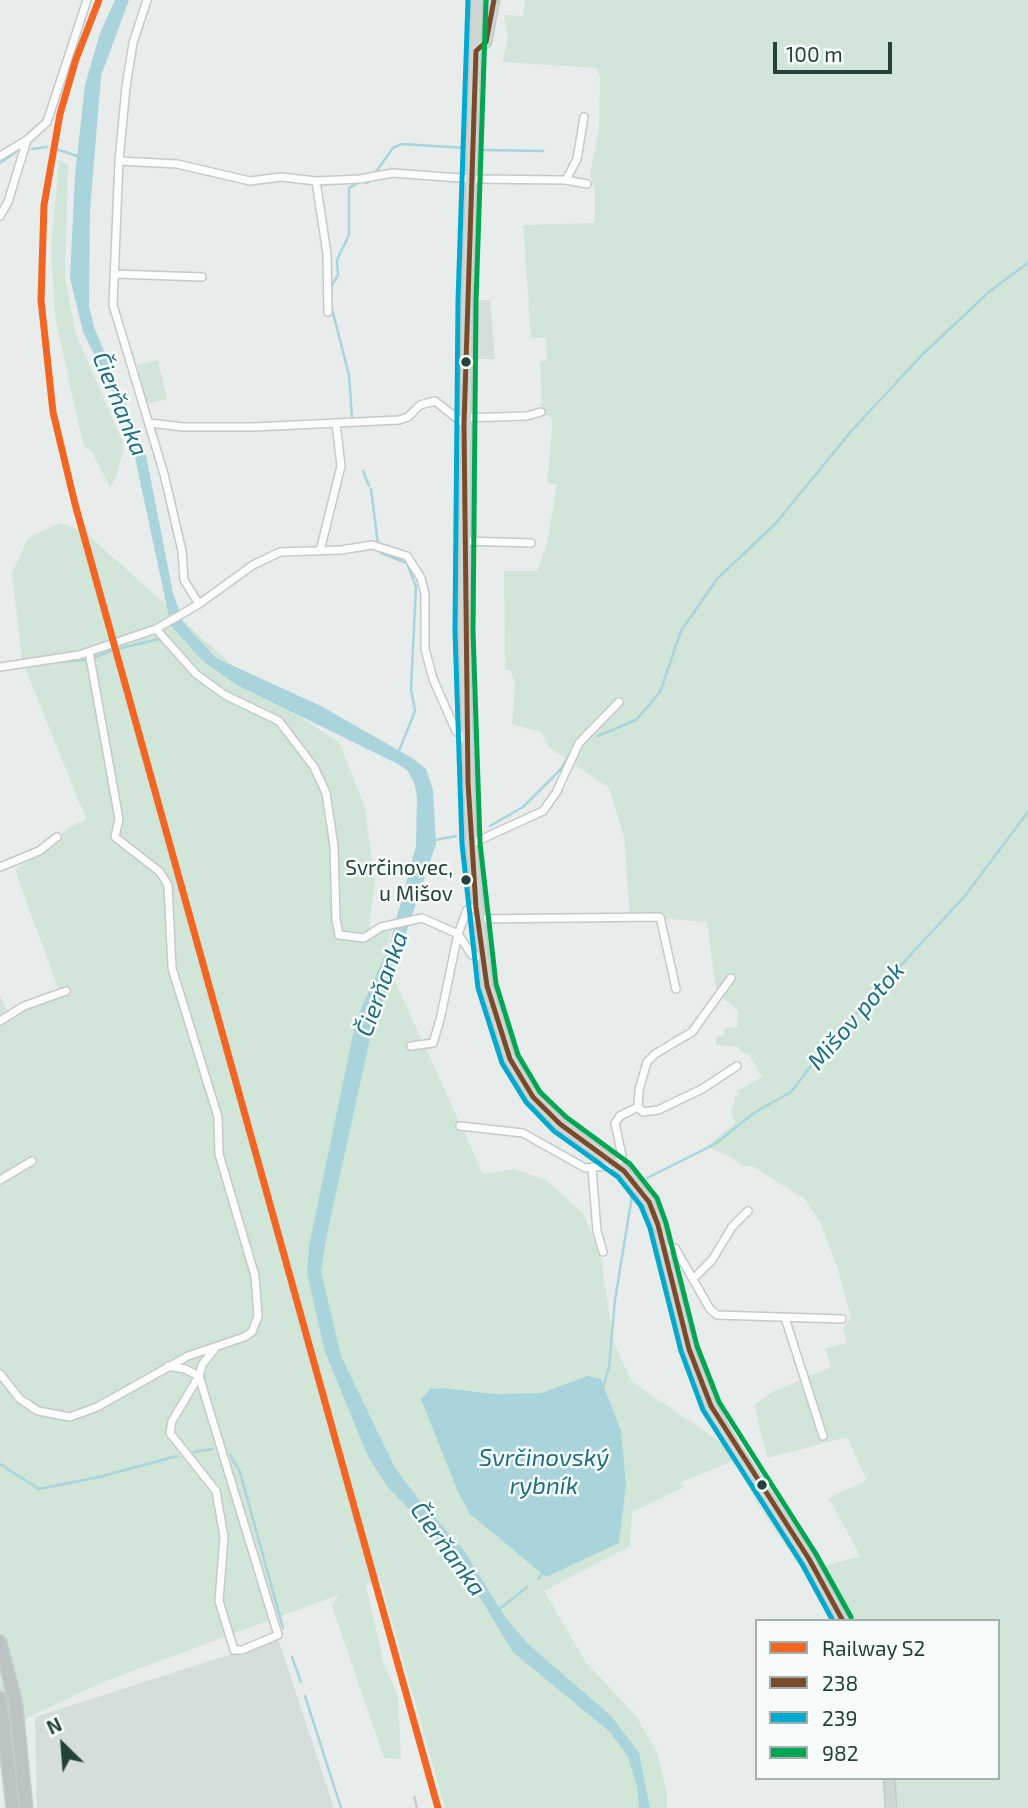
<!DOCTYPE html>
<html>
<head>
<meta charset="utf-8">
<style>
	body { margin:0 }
	#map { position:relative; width:1028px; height:1808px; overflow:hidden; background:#e8edeb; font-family:"Exo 2",sans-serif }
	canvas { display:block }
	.legend { position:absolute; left:755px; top:1619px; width:245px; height:161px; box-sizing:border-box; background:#f7fbf9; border:2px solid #a3b1ad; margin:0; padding:9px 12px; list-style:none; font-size:21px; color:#24423a }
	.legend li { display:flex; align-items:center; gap:14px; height:35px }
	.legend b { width:35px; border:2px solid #a3b1ad }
	.north { position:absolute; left:28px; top:1710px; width:70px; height:70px; -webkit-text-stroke:5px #f7fbf9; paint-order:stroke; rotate:335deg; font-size:19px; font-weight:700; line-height:28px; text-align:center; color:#24423a }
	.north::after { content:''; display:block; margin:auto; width:24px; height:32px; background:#24423a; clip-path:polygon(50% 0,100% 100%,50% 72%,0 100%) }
	.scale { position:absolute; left:773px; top:42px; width:119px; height:32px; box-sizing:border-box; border:4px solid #24423a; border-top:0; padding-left:9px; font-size:21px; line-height:24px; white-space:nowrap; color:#24423a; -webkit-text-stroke:5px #f7fbf9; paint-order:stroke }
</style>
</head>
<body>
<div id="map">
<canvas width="1028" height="1808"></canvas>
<ul class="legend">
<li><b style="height:9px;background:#f26522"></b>Railway S2</li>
<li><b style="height:9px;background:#7a4b2a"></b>238</li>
<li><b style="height:9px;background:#00a9ce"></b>239</li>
<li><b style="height:9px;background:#00a651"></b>982</li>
</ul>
<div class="north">N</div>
<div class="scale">100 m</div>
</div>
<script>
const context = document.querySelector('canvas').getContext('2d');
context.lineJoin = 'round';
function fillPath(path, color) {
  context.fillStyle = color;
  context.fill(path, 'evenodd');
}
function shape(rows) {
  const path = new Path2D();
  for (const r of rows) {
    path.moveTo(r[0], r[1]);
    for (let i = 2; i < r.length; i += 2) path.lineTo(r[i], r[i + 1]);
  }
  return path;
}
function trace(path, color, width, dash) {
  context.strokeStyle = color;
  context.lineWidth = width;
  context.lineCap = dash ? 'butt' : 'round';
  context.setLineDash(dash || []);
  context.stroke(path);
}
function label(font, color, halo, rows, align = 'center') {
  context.font = font + ' "Exo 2",sans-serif';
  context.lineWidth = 5;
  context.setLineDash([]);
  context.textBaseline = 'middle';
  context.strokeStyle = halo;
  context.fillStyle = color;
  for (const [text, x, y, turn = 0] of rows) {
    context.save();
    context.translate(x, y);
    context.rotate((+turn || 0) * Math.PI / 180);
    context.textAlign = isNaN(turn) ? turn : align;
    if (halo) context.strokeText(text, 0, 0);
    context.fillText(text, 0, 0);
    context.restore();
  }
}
const built = shape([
	[481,300,490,300,495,359,473,359,475,303],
	[278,1639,334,1808,37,1808,35,1717]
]);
const green = shape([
	[525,0,1028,0,1028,1808,886,1808,883,1778,998,1778,998,1621,839,1621,767,1519,733,1461,679,1483,684,1487,632,1512,630,1546,544,1591,585,1661,636,1716,657,1752,667,1794,667,1808,445,1808,380,1579,366,1585,384,1665,398,1695,401,1759,384,1758,332,1606,338,1595,103,1682,0,1731,0,996,7,1011,58,988,15,870,70,827,86,819,22,660,12,573,28,538,60,523,84,531,263,693,339,742,365,808,375,882,369,925,374,935,392,928,384,957,483,1174,515,1169,546,1180,584,1214,601,1258,614,1344,632,1382,731,1449,822,1567,860,1556,829,1498,867,1480,847,1437,768,1458,760,1432,755,1405,772,1392,831,1367,825,1348,847,1343,843,1328,851,1318,838,1269,820,1222,805,1199,752,1166,743,1166,724,1153,706,1147,735,1123,731,1110,735,1103,734,1098,739,1095,737,1091,762,1077,750,1056,739,1050,739,1047,716,1045,717,1035,724,1036,725,1027,737,1028,738,1011,716,991,707,922,630,916,624,837,609,788,549,747,541,732,512,724,515,684,510,670,505,670,504,571,537,571,547,544,557,484,547,483,552,429,552,419,542,409,540,362,547,360,546,338,531,338,523,225,595,223,595,190,590,174,599,129,600,78,597,68,502,62,508,39,504,15,523,16],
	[443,1388,495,1394,541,1393,458,1492,443,1448,430,1389],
	[59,160,68,164,65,277,75,332,122,440,123,451,117,476,110,487,92,452,83,445,55,316,51,249],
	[158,360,167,399,147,404,137,365]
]);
const water = shape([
	[115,0,129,0,101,76,90,211,89,306,94,327,145,450,173,593,183,622,216,658,321,706,412,758,426,769,433,790,436,844,369,1043,327,1234,321,1271,341,1356,395,1468,419,1500,463,1549,505,1617,527,1643,611,1716,639,1753,650,1808,639,1808,637,1786,628,1757,610,1732,513,1652,455,1557,387,1486,367,1454,325,1352,307,1273,309,1246,356,1020,389,946,416,846,417,797,414,782,407,770,396,763,235,684,202,660,171,626,131,439,113,392,83,332,70,278,75,175,85,85,100,33],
	[588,1376,601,1379,621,1431,626,1484,619,1543,546,1577,470,1514,458,1492,421,1399,430,1389,443,1388,495,1394,541,1393]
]);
const stream = shape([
	[32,149,47,147],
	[56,149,80,157],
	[482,150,543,151],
	[0,163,16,152],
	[375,173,393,148,402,144,466,148],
	[367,183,373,178],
	[331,301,332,285,338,275,337,260,349,235,349,188,356,184],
	[332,309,349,375,352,417],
	[363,471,369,486],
	[371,489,378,544],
	[381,553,407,563,416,587,411,689,415,711,399,751],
	[121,648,159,639],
	[95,657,111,651],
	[56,662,85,660],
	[598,736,636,720,660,692,681,631,717,579,776,523,853,429,923,354,990,291,1028,263],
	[490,826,523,807,561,769,570,754],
	[435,840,456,836],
	[647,1178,715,1144,754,1113,791,1092,828,1044,964,897,1028,812],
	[603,1387,609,1367,615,1300,633,1190],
	[194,1452,213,1449],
	[230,1455,240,1472,283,1628],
	[0,1464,39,1489,99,1477,177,1456],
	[538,1579,543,1573],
	[497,1611,527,1587],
	[292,1657,301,1682],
	[305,1696,341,1808]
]);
const street = shape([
	[147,0,133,43,126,87,119,161,113,305,164,474,182,551,184,580,199,604],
	[0,156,27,140,47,122,87,0],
	[119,161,177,164,250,181,281,177,316,181,360,179,393,173,473,179,566,180,577,159,584,117],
	[566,180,587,184],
	[316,181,327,254,328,312],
	[0,216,8,202,27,140],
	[115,274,202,277],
	[464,418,527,416,541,412],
	[150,423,183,427,254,427,399,420,408,417,420,405,435,401,464,424],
	[464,541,531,543],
	[320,551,341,466,336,423],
	[156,629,196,674,225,695,279,721,314,767,326,793,334,846,336,919,339,935,364,938,381,927,422,918,458,934,472,955,482,957],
	[0,667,79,655,156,629,199,604,253,565,280,552,341,550,372,545,407,556,421,578,425,594,425,649,433,679,456,731,467,742],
	[471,844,543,811,556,793,579,743,619,702],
	[0,867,39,851,57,837],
	[477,919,660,917,676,989],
	[0,1021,24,1006,66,991],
	[411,1046,433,1043,440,1020,458,934,467,910,476,907],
	[638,1107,643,1112,658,1110,702,1089,737,1066],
	[460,1126,523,1133,585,1168,617,1165,622,1156,615,1123,620,1116,638,1107,639,1090,647,1062,655,1054,692,1032,731,978],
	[592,1169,597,1231,603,1252],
	[0,1180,32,1161],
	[664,1248,675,1248,710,1309,717,1315,842,1319],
	[693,1279,712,1260,732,1227,748,1211],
	[785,1318,823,1436],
	[168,1366,185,1369,199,1376,278,1635,242,1650,234,1650,219,1601,224,1537,216,1491,170,1433,172,1421,199,1376,202,1365,215,1348],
	[0,1374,20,1399,38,1411,70,1417,97,1407,188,1356,244,1337,252,1332,258,1316,255,1276,219,1154,218,1117,172,968,168,885,160,872,115,837,119,819,89,652]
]);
const primary = shape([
	[477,0,467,301,464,631,471,844,487,986,510,1059,533,1097,560,1124,624,1171,649,1202,658,1225,689,1349,711,1406,734,1446,809,1559,843,1621],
	[476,51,486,42,494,0],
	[889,1778,891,1808]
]);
const highway = shape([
	[0,1642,16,1704,26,1808],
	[0,1698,13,1808]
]);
const rail = shape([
	[414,1796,417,1808]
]);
const bus1 = shape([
	[494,0,486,42,476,51,464,424,468,783,476,907,487,986,510,1059,533,1097,560,1124,624,1171,649,1202,658,1225,689,1349,711,1406,809,1559,843,1621]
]);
const bus2 = shape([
	[468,0,458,301,455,631,462,844,478,988,502,1063,526,1102,554,1131,618,1177,641,1206,650,1228,681,1351,703,1410,802,1564,833,1621]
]);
const bus3 = shape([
	[486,0,476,301,473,631,480,843,496,984,518,1055,540,1092,566,1117,630,1164,657,1198,666,1223,697,1346,719,1402,816,1554,851,1617]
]);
const rail1 = shape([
	[99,0,76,59,60,114,44,205,41,300,53,412,75,504,438,1808]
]);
const markers = [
	[466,362,6,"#24423a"],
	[466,880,6,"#24423a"],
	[762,1485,6,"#24423a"]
];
const busNames = [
	["Svrčinovec,",453,868],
	["u Mišov",453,894]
];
const waterNames = [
	["Čierňanka",120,404,68],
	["Čierňanka",382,984,-70],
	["Mišov potok",856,1016,-49],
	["Svrčinovský",544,1458],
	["rybník",544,1486],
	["Čierňanka",448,1549,54]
];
fillPath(built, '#d6dedb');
fillPath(green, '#d1e6d8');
fillPath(water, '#a9d4db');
trace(stream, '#a9d4db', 2.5);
trace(street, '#c5cac8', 10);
trace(primary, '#c3ccc9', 13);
trace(highway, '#c3ccc9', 15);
trace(street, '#fcfcfc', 7);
trace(primary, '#cfd7d5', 10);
trace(highway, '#bcc4c2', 12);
trace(rail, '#c9cdcc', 2.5, [14, 7]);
trace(bus1, '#7a4b2a', 5);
trace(bus2, '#00a9ce', 5);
trace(bus3, '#00a651', 5);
trace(rail1, '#f26522', 7);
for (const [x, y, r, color] of markers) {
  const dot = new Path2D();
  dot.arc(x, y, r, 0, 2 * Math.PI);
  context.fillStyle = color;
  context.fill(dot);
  trace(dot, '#f7fbf9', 2.5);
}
label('21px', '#24423a', '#f7fbf9', busNames, 'right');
label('italic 24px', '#1c6f80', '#f7fbf9', waterNames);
</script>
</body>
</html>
